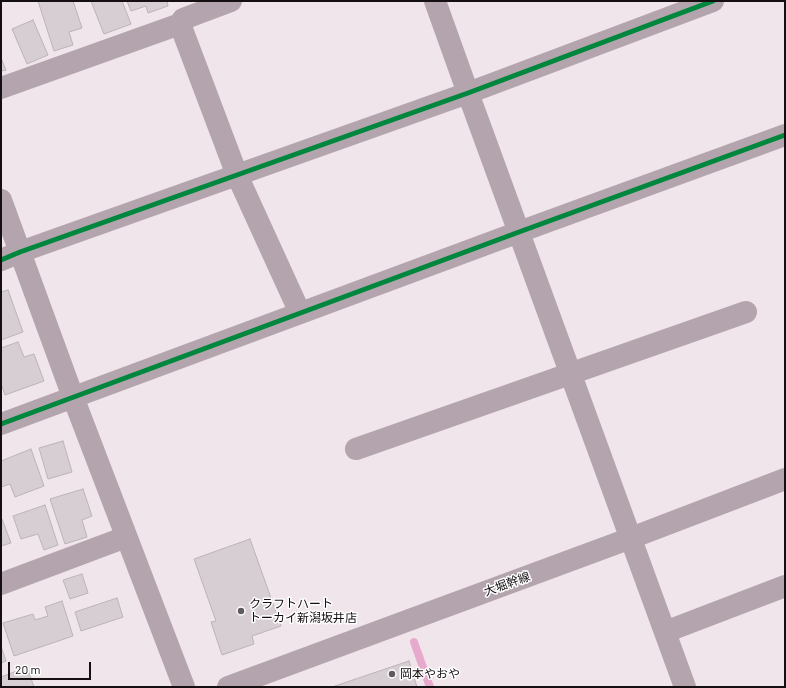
<!DOCTYPE html>
<html>
<head>
<meta charset="utf-8">
<style>
	body { margin:0 }
	#map { position:relative; width:786px; height:688px; overflow:hidden; background:#efe5ea; font-family:Barlow,sans-serif }
	canvas { display:block }
	.frame { position:absolute; inset:0; border:2px solid #150f12; pointer-events:none }
	.scale { position:absolute; left:8px; top:662px; width:83px; height:18px; box-sizing:border-box; border:2px solid #150f12; border-top:0; padding-left:5px; font-size:12px; line-height:14px; white-space:nowrap; color:#150f12; -webkit-text-stroke:3px #fff; paint-order:stroke }
</style>
</head>
<body>
<div id="map">
<canvas width="786" height="688"></canvas>
<div class="frame"></div>
<div class="scale">20 m</div>
</div>
<script>
const context = document.querySelector('canvas').getContext('2d');
context.lineJoin = 'round';
function shape(rows) {
  const path = new Path2D();
  for (const r of rows) {
    path.moveTo(r[0], r[1]);
    for (let i = 2; i < r.length; i += 2) path.lineTo(r[i], r[i + 1]);
  }
  return path;
}
function trace(path, color, width, dash) {
  context.strokeStyle = color;
  context.lineWidth = width;
  context.lineCap = dash ? 'butt' : 'round';
  context.setLineDash(dash || []);
  context.stroke(path);
}
function fillPath(path, color) {
  context.fillStyle = color;
  context.fill(path, 'evenodd');
}
function label(font, color, halo, rows, align = 'center') {
  context.font = font + ' Barlow,"Noto Sans JP",sans-serif';
  context.lineWidth = 3;
  context.setLineDash([]);
  context.textBaseline = 'middle';
  context.strokeStyle = halo;
  context.fillStyle = color;
  for (const [text, x, y, turn = 0] of rows) {
    context.save();
    context.translate(x, y);
    context.rotate((+turn || 0) * Math.PI / 180);
    context.textAlign = isNaN(turn) ? turn : align;
    if (halo) context.strokeText(text, 0, 0);
    context.fillText(text, 0, 0);
    context.restore();
  }
}
const stream = shape([
	[414,642,430,687]
]);
const building = shape([
	[38,1,73,1,82,28,69,32,73,45,54,51,38,1],
	[91,1,122,1,131,24,104,34,91,1],
	[127,1,167,1,168,6,148,13,146,6,131,11,127,1],
	[33,20,48,55,27,64,12,29,33,20],
	[1,58,6,70,1,71,1,58],
	[8,290,23,332,1,340,1,292,8,290],
	[18,342,24,357,34,354,44,381,5,395,1,383,1,348,18,342],
	[63,441,72,472,48,479,39,448,63,441],
	[31,449,44,486,15,497,10,484,1,487,1,461,31,449],
	[83,489,92,516,82,520,87,537,65,544,50,499,83,489],
	[45,505,58,545,44,550,38,534,21,539,13,516,45,505],
	[1,519,2,519,11,543,1,546,1,519],
	[250,539,281,626,252,636,254,644,222,655,211,622,216,621,194,559,250,539],
	[82,574,88,593,70,599,63,580,82,574],
	[117,598,123,617,81,631,75,612,117,598],
	[62,601,73,636,14,656,3,623,33,614,35,620,48,616,45,607,62,601],
	[1,646,6,661,1,663,1,646],
	[409,661,417,687,332,687,409,661],
	[27,667,34,687,1,687,1,677,27,667]
]);
const minor = shape([
	[435,1,468,93,685,687],
	[180,24,237,175,300,313],
	[1,88,180,24,183,19,231,1],
	[1,200,73,397,184,687],
	[1,260,20,252,468,93,713,1],
	[1,424,519,232,785,135],
	[356,449,746,312],
	[1,584,126,537],
	[665,632,785,586]
]);
const tertiary = shape([
	[228,687,631,538,785,479]
]);
const cycleway = shape([
	[1,260,20,252,468,93,713,1],
	[1,424,519,232,785,135]
]);
const markers = [
	[241,611,4,"#615a5e"],
	[392,674,4,"#615a5e"]
];
const streetNames = [
	["大堀幹線",507,584,-20]
];
const poiNames = [
	["クラフトハート",249,604],
	["トーカイ新潟坂井店",249,618],
	["岡本やおや",400,674]
];
trace(stream, '#e7aacd', 8);
fillPath(building, '#d6ced2');
trace(building, '#bbb4b7', 1);
trace(minor, '#b4a4ad', 22);
trace(tertiary, '#b4a4ad', 22);
trace(cycleway, '#00873e', 5);
for (const [x, y, r, color] of markers) {
  const dot = new Path2D();
  dot.arc(x, y, r, 0, 2 * Math.PI);
  context.fillStyle = color;
  context.fill(dot);
  trace(dot, '#fff', 1.5);
}
label('12px', '#150f12', '#fff', streetNames);
label('12px', '#150f12', '#fff', poiNames, 'left');
</script>
</body>
</html>
